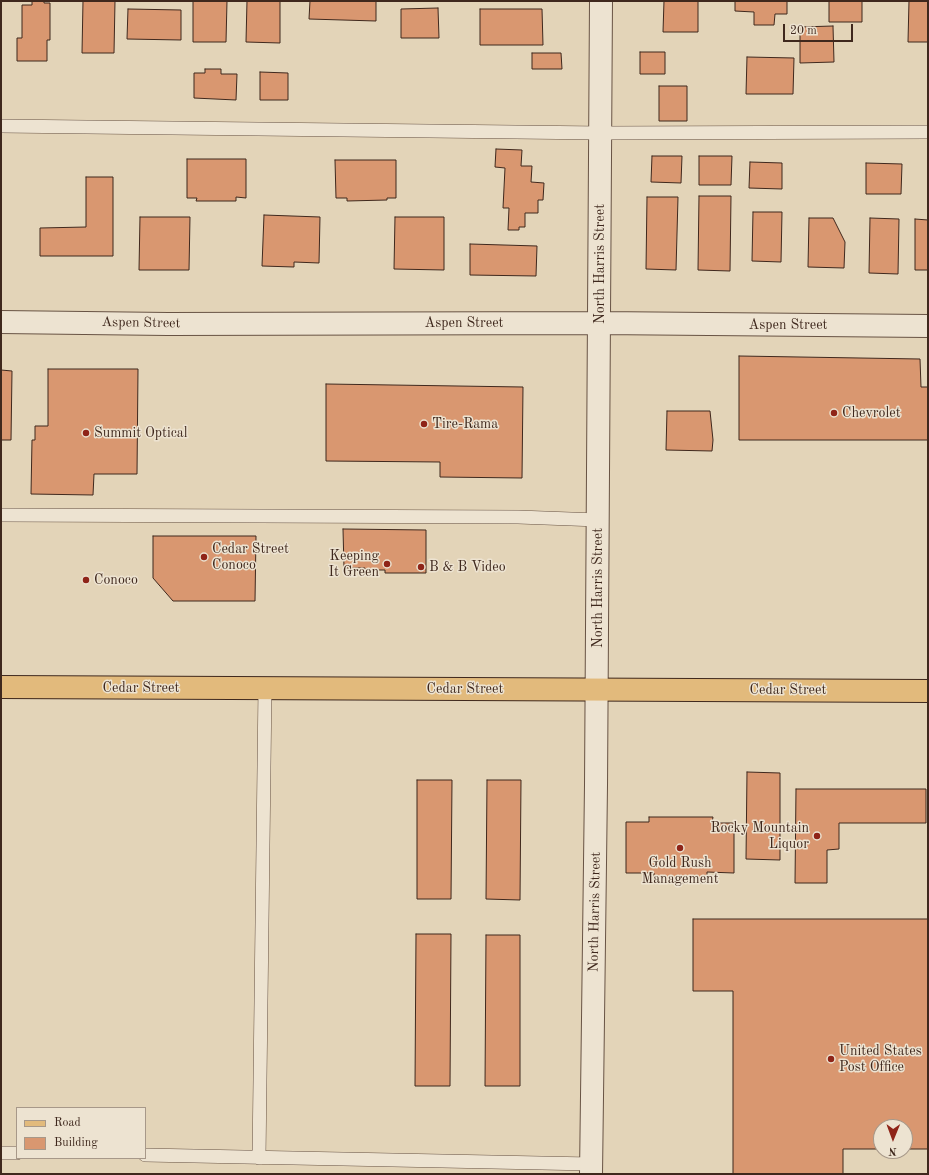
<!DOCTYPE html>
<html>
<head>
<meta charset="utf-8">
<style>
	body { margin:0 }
	#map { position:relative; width:929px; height:1175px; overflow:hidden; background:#e3d4b8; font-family:"Old Standard TT",serif }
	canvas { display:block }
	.frame { position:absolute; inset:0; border:2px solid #3f281d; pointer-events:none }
	.legend { position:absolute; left:16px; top:1107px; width:130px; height:52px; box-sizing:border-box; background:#ede3d1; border:1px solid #a79889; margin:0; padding:5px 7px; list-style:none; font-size:12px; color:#3f281d }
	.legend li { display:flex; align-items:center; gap:8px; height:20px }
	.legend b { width:20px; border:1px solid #a79889 }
	.north { position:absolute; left:873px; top:1119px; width:40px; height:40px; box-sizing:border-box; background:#ede3d1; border:1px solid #a79889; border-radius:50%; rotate:181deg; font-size:11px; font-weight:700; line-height:16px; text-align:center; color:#3f281d }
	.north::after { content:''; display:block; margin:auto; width:14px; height:18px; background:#8f2418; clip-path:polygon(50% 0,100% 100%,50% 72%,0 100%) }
	.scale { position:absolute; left:783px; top:24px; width:70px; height:18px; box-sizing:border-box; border:2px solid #3f281d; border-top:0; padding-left:5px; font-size:12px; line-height:14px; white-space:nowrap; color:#3f281d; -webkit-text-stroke:3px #ede3d1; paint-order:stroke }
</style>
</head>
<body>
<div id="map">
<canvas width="929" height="1175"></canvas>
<div class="frame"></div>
<ul class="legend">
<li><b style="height:5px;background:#e2ba7c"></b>Road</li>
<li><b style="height:11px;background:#d99770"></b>Building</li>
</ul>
<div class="north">N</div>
<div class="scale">20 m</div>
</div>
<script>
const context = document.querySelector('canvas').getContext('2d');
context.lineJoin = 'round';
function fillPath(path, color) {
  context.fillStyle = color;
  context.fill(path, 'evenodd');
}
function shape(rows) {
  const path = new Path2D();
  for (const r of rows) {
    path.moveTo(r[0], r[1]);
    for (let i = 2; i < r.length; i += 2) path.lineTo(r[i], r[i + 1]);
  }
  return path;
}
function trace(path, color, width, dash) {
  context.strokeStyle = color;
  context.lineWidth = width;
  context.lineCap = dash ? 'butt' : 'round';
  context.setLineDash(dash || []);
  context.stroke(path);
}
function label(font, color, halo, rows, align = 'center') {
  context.font = font + ' "Old Standard TT",serif';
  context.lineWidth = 3;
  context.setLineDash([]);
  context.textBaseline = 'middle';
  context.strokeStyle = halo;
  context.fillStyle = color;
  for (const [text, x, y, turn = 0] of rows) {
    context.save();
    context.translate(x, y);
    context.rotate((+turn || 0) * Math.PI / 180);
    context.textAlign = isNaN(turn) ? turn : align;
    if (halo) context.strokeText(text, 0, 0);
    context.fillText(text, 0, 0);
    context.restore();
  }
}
const building = shape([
	[32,1,44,1,44,3,50,3,50,40,47,40,47,61,17,61,17,38,22,38,22,5,32,5,32,1],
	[83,1,115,1,114,53,82,53,83,1],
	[193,1,227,1,226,42,193,42,193,1],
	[247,1,280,1,280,43,246,42,247,1],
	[310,1,376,1,376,21,309,19,310,1],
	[664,1,698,1,698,32,663,32,664,1],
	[735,1,787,1,787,14,775,14,774,25,754,25,754,12,735,11,735,1],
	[829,1,862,1,862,22,829,22,829,1],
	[909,1,928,1,928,42,908,42,909,1],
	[438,8,439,38,401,38,401,9,438,8],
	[128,9,181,10,181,40,127,39,128,9],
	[480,9,542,9,543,45,480,45,480,9],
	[833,26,834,62,800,63,800,27,833,26],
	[640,52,665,52,665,74,640,74,640,52],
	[532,53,561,53,562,69,532,69,532,53],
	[747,57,794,58,793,94,746,94,747,57],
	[205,69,221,69,221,74,237,74,236,100,194,98,194,73,205,73,205,69],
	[260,72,288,73,288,100,260,100,260,72],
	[659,86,687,86,687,121,659,121,659,86],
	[496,149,522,150,521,166,532,166,531,182,544,183,543,200,538,200,538,213,525,213,525,227,519,227,519,230,508,230,509,208,503,208,505,168,495,167,496,149],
	[652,156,682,156,681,183,651,182,652,156],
	[699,156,732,156,731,185,699,185,699,156],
	[187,159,246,159,246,198,236,197,236,201,196,201,197,198,187,198,187,159],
	[335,160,396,160,396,198,387,198,387,200,347,201,347,198,336,198,335,160],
	[750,162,782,163,782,189,749,188,750,162],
	[866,163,902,164,901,194,866,194,866,163],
	[86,177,113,177,113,256,40,256,40,228,86,227,86,177],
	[699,196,731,196,730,271,698,270,699,196],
	[647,197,678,197,676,270,646,269,647,197],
	[753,212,782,212,781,262,752,261,753,212],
	[264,215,320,217,319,263,294,262,294,267,262,266,264,215],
	[140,217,190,217,189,270,139,270,140,217],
	[395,217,444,217,444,270,394,269,395,217],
	[809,218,833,218,845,242,844,268,808,267,809,218],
	[870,218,899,219,898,274,869,273,870,218],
	[915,219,928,220,928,270,915,270,915,219],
	[470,244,537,246,536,276,470,275,470,244],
	[739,356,920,359,921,387,928,387,928,440,739,440,739,356],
	[48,369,138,369,137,474,94,474,93,495,31,494,32,440,35,440,35,426,48,426,48,369],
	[1,370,12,371,11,440,1,440,1,370],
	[326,384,523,387,522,478,440,477,440,462,326,461,326,384],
	[667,411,710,411,713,440,712,451,666,450,667,411],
	[343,529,426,530,426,573,385,573,385,570,365,570,365,568,344,568,343,529],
	[153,536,256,536,255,601,173,601,153,578,153,536],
	[747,772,780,773,780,860,746,859,747,772],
	[417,780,452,780,451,899,417,899,417,780],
	[487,780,521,780,520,900,486,899,487,780],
	[796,789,926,789,926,823,839,823,839,849,827,850,827,883,795,883,796,789],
	[649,817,713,817,712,823,734,823,734,873,707,872,707,883,654,883,654,873,626,873,626,822,649,822,649,817],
	[693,919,928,919,928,1149,905,1149,905,1127,881,1127,881,1149,843,1149,843,1174,733,1174,733,991,693,991,693,919],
	[416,934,451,934,450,1086,415,1086,416,934],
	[486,935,520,935,520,1086,485,1086,486,935]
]);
const lane = shape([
	[1,126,601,133,928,132],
	[1,515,518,517,598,520],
	[1,1153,17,1153],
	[145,1155,591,1164],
	[259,1158,265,688]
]);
const street = shape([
	[1,322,168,324,600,323,928,326],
	[591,1174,596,785,601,1]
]);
const primary = shape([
	[1,687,928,691]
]);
const markers = [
	[834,413,4,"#8f2418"],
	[424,424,4,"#8f2418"],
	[86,433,4,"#8f2418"],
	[204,557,4,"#8f2418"],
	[387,564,4,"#8f2418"],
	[421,567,4,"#8f2418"],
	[86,580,4,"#8f2418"],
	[817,836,4,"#8f2418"],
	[680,848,4,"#8f2418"],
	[831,1059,4,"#8f2418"]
];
const streetNames = [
	["North Harris Street",600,264,-90],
	["Aspen Street",141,323,1],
	["Aspen Street",464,323],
	["Aspen Street",788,325],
	["North Harris Street",598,588,-90],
	["Cedar Street",141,688],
	["Cedar Street",465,689],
	["Cedar Street",788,690],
	["North Harris Street",595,912,-89]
];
const poiNames = [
	["Chevrolet",842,413],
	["Tire-Rama",432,424],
	["Summit Optical",94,433],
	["Cedar Street",212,549],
	["Conoco",212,565],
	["Keeping",379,556,"right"],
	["It Green",379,572,"right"],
	["B & B Video",429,567],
	["Conoco",94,580],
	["Rocky Mountain",809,828,"right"],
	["Liquor",809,844,"right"],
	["Gold Rush",680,863,"center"],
	["Management",680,879,"center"],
	["United States",839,1051],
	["Post Office",839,1067]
];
fillPath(building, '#d99770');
trace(building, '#3f281d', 1);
trace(lane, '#685344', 14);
trace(street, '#685344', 24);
trace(primary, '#3f281d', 24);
trace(lane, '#ede3d1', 13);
trace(street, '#ede3d1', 22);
trace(primary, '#e2ba7c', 22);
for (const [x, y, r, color] of markers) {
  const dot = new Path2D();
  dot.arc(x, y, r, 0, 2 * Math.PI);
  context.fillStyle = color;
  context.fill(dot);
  trace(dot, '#ede3d1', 1.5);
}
label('14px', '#3f281d', '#ede3d1', streetNames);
label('14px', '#3f281d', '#ede3d1', poiNames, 'left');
</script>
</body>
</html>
